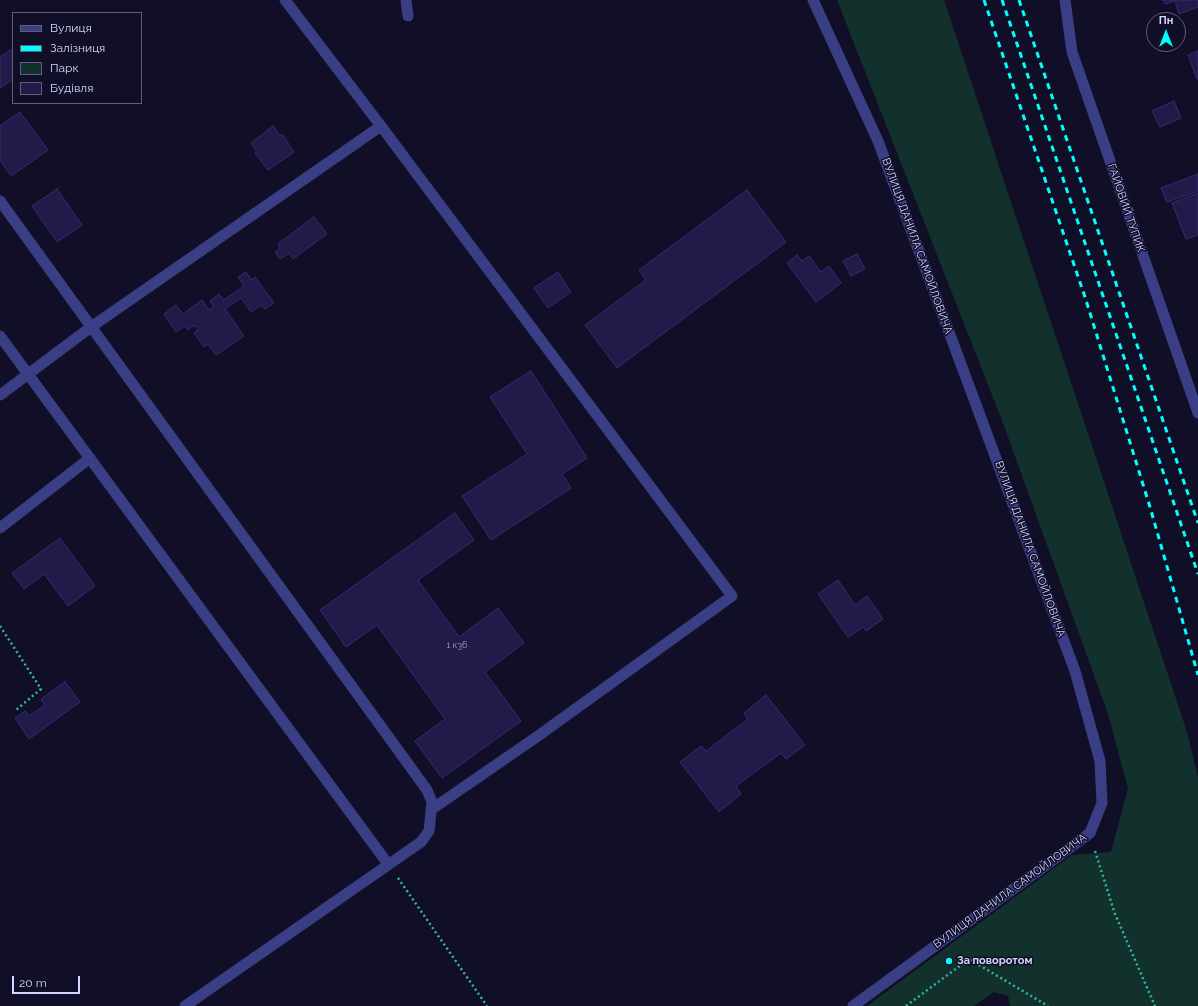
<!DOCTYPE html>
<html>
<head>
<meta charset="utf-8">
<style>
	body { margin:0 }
	#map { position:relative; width:1198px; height:1006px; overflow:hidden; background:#110f27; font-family:Raleway,sans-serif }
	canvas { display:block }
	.legend { position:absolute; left:12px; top:12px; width:130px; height:92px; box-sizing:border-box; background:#110f27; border:1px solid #5f5e7d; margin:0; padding:5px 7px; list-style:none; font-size:12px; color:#d5d5ff }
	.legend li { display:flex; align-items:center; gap:8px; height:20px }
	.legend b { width:20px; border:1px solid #5f5e7d }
	.north { position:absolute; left:1146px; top:12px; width:40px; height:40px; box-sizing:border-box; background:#110f27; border:1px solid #5f5e7d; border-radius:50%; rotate:0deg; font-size:11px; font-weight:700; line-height:16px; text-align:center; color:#d5d5ff }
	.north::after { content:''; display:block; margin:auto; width:14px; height:18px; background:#01fffe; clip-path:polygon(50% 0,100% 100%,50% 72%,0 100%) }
	.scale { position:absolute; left:12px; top:976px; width:68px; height:18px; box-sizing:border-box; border:2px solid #d5d5ff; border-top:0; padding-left:5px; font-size:12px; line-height:14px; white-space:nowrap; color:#d5d5ff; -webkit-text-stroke:3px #110f27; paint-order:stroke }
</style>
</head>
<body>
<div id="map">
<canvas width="1198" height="1006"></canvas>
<ul class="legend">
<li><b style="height:5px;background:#3a3f85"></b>Вулиця</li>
<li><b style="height:5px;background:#01fffe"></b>Залізниця</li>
<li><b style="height:11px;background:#12312c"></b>Парк</li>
<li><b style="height:11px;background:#201b48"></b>Будівля</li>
</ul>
<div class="north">Пн</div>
<div class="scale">20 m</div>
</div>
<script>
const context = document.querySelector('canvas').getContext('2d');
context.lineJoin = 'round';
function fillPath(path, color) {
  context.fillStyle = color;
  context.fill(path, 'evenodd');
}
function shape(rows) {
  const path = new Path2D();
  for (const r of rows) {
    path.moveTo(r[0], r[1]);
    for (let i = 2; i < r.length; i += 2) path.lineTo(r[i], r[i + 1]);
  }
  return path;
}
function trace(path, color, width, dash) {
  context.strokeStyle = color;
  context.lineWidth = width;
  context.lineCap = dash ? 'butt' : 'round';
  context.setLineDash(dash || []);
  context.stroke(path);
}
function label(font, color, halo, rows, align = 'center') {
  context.font = font + ' Raleway,sans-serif';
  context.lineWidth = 3;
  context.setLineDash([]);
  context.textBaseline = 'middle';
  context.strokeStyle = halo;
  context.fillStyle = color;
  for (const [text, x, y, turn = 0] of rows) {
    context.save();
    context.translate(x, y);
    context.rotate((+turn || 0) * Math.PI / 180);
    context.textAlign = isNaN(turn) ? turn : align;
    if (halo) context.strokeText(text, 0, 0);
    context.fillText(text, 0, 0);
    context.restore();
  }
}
const green = shape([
	[837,0,944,0,1187,732,1198,777,1198,1006,1010,1006,1008,996,994,992,974,1006,867,1006,1072,855,1111,852,1128,788,1108,714,1003,423]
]);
const building = shape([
	[1163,0,1198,0,1198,7,1179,14,1175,1,1165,4,1163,0],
	[11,50,13,53,13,79,0,88,0,57,11,50],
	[1198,51,1198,79,1197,79,1188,55,1198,51],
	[1174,101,1181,118,1160,127,1152,111,1174,101],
	[20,112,48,150,11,176,0,160,0,126,20,112],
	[273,126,280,136,282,134,294,152,268,170,255,153,257,152,251,143,273,126],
	[1198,174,1198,191,1167,202,1161,188,1198,174],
	[57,189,82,225,57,242,32,206,57,189],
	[747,190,786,242,617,368,585,325,646,280,639,270,747,190],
	[1198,193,1198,235,1186,239,1172,203,1198,193],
	[314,217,327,234,293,259,289,253,280,259,275,252,280,248,278,244,314,217],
	[857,254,865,269,851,276,843,261,857,254],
	[797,255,802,261,809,256,821,272,829,266,841,283,816,302,787,263,797,255],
	[246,272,252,280,255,277,274,303,265,309,261,305,251,312,241,298,225,309,244,336,216,355,208,344,204,347,194,333,198,330,195,325,188,330,185,326,176,332,164,314,176,305,183,314,202,300,209,310,214,307,210,301,219,294,224,300,244,286,238,277,246,272],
	[558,272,571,292,548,308,534,288,558,272],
	[531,371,587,458,562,474,571,488,491,540,462,496,527,454,490,397,531,371],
	[455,513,474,540,418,580,459,637,498,608,524,643,485,672,521,721,442,778,415,741,445,719,377,625,346,647,320,610,455,513],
	[60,538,95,586,68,606,44,574,24,589,12,573,60,538],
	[838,580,855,605,867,596,883,619,866,631,863,627,848,637,818,594,838,580],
	[65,682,80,702,29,739,15,718,25,711,29,716,45,705,41,699,65,682],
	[766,695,805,745,786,759,781,753,736,786,741,794,719,812,680,762,701,746,706,751,748,719,744,713,766,695]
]);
const path = shape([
	[0,626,41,689,16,710],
	[1095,851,1115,914,1155,1006],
	[398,878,487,1006],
	[906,1006,969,959,1048,1006]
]);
const service = shape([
	[285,0,381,126],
	[406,0,408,16],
	[0,201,427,790,432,802,429,831,421,842,185,1006],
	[0,336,388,864],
	[0,395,91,327,381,126,732,596,538,736,432,809],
	[0,528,90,458]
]);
const minor = shape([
	[813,0,878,141,1075,671,1100,761,1102,803,1090,833,853,1006],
	[1065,0,1072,52,1198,413]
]);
const rail = shape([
	[984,0,1085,297,1150,507,1198,675],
	[1002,0,1198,574],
	[1019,0,1198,523]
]);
const markers = [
	[949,961,4,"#01fffe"]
];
const numberNames = [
	["1 к36",457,645]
];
const streetNames = [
	["ГАЙОВИЙ ТУПИК",1126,208,71],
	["ВУЛИЦЯ ДАНИЛА САМОЙЛОВИЧА",917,246,70],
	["ВУЛИЦЯ ДАНИЛА САМОЙЛОВИЧА",1030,549,70],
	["ВУЛИЦЯ ДАНИЛА САМОЙЛОВИЧА",1010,891,-36]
];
const poiNames = [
	["За поворотом",957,961]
];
fillPath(green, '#12312c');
fillPath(building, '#201b48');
trace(building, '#342d73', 1);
trace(path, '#2fb8a2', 2.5, [2, 3]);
trace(service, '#3a3f85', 11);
trace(minor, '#3a3f85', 11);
trace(rail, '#01fffe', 3, [6, 5]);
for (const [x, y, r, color] of markers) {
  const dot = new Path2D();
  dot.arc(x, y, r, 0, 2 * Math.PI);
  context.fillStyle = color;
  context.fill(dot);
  trace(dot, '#110f27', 1.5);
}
label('9px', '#a8a6d1', null, numberNames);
label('11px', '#d5d5ff', '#110f27', streetNames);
label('bold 11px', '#d5d5ff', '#110f27', poiNames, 'left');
</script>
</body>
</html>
